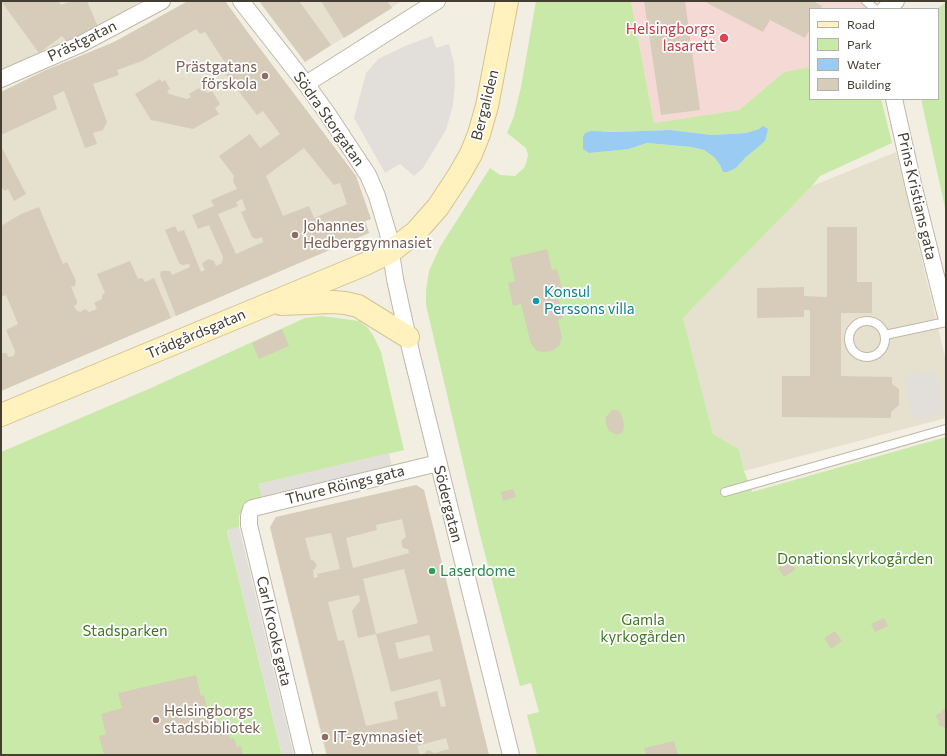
<!DOCTYPE html>
<html>
<head>
<meta charset="utf-8">
<style>
	body { margin:0 }
	#map { position:relative; width:947px; height:756px; overflow:hidden; background:#f2eee2; font-family:Commissioner,sans-serif }
	canvas { display:block }
	.frame { position:absolute; inset:0; border:2px solid #433d32; pointer-events:none }
	.legend { position:absolute; left:809px; top:8px; width:130px; height:92px; box-sizing:border-box; background:#fff; border:1px solid #b4b1ad; margin:0; padding:5px 7px; list-style:none; font-size:12px; color:#433d32 }
	.legend li { display:flex; align-items:center; gap:8px; height:20px }
	.legend b { width:20px; border:1px solid #b4b1ad }
</style>
</head>
<body>
<div id="map">
<canvas width="947" height="756"></canvas>
<div class="frame"></div>
<ul class="legend">
<li><b style="height:5px;background:#fff2bf"></b>Road</li>
<li><b style="height:11px;background:#c9e9a8"></b>Park</li>
<li><b style="height:11px;background:#9acbf3"></b>Water</li>
<li><b style="height:11px;background:#d7ccba"></b>Building</li>
</ul>
</div>
<script>
const context = document.querySelector('canvas').getContext('2d');
context.lineJoin = 'round';
function fillPath(path, color) {
  context.fillStyle = color;
  context.fill(path, 'evenodd');
}
function shape(rows) {
  const path = new Path2D();
  for (const r of rows) {
    if (r.length === 3) {
      path.moveTo(r[0] + r[2], r[1]);
      path.arc(r[0], r[1], r[2], 0, 2 * Math.PI);
      continue;
    }
    path.moveTo(r[0], r[1]);
    for (let i = 2; i < r.length; i += 2) path.lineTo(r[i], r[i + 1]);
  }
  return path;
}
function trace(path, color, width, dash) {
  context.strokeStyle = color;
  context.lineWidth = width;
  context.lineCap = dash ? 'butt' : 'round';
  context.setLineDash(dash || []);
  context.stroke(path);
}
function label(font, color, halo, rows, align = 'center') {
  context.font = font + ' Commissioner,sans-serif';
  context.lineWidth = 3.5;
  context.setLineDash([]);
  context.textBaseline = 'middle';
  context.strokeStyle = halo;
  context.fillStyle = color;
  for (const [text, x, y, turn = 0] of rows) {
    context.save();
    context.translate(x, y);
    context.rotate((+turn || 0) * Math.PI / 180);
    context.textAlign = isNaN(turn) ? turn : align;
    if (halo) context.strokeText(text, 0, 0);
    context.fillText(text, 0, 0);
    context.restore();
  }
}
const residential = shape([
	[1,1,141,1,98,27,1,69],
	[188,1,225,1,249,34,356,176,371,219,365,221,369,233,1,391,1,92,44,71,114,42],
	[259,1,402,1,305,62],
	[896,152,946,361,946,418,744,471,739,449,713,434,683,318,812,186],
	[416,485,424,490,489,755,326,755,270,527,276,517]
]);
const medical = shape([
	[631,1,871,1,869,9,810,9,810,67,784,72,739,110,654,123]
]);
const green = shape([
	[536,1,631,1,654,123,739,110,784,72,810,67,810,99,881,99,892,143,820,176,812,186,683,318,713,434,739,449,744,471,752,492,946,437,946,755,537,755,527,715,539,712,531,683,520,686,480,535,426,305,426,291,429,271,440,247,490,168,500,175,515,176,524,168,526,163,528,155,526,148,507,133,514,116,521,87],
	[759,129,746,157,736,168,723,172,720,165,714,157,704,150,691,147,647,143,629,149,589,153,602,131,617,132,670,130,712,135,746,133],
	[946,2,946,212,921,99,938,99,938,9,937,9],
	[322,316,359,321,367,327,373,335,381,352,404,450,259,484,262,498,246,503,239,516,239,527,227,531,282,755,1,755,1,452,151,388,305,318]
]);
const parking = shape([
	[432,36,436,48,449,44,454,63,455,83,453,105,446,130,423,168,414,176,400,164,385,173,354,118,366,73,378,59,405,46],
	[935,370,944,413,913,420,904,377],
	[389,453,392,467,262,498,259,484],
	[239,527,294,755,282,755,227,530]
]);
const water = shape([
	[763,126,768,129,765,141,746,157,736,168,727,172,723,172,720,165,714,157,704,150,691,147,647,143,629,149,610,151,589,153,583,149,583,137,585,133,591,131,617,132,670,130,712,135,746,133,759,129]
]);
const building = shape([
	[1,1,58,1,61,5,72,1,87,1,98,27,66,41,62,36,39,53],
	[188,1,225,1,249,34,356,176,371,219,365,221,369,233,176,316,160,275,161,271,170,271,172,275,190,267,189,264,182,265,179,263,165,230,175,226,178,232,184,230,201,272,205,270,202,264,205,261,209,259,214,261,216,266,222,263,223,257,209,225,198,229,192,215,214,206,211,200,237,189,233,181,234,176,219,156,250,134,260,148,280,134,263,111,257,115,221,68,226,64,205,32,200,34,196,29,142,61,117,70,119,75,93,84,107,122,103,130,93,133,97,144,85,148,64,91,53,96,57,109,1,135,1,92,44,71,114,42],
	[304,148,334,185,340,183,347,204,314,218,309,206,283,216,266,176],
	[242,199,246,210,241,212,252,237,256,239,262,237,263,242,236,254,218,214,238,206,236,202],
	[259,1,299,1,331,45,305,62],
	[321,1,387,1,392,8,344,38],
	[644,1,685,1,700,110,661,115],
	[708,1,813,1,822,6,820,9,810,9,810,29,805,38,770,20,763,32,707,3],
	[160,79,162,82,165,80,170,89,167,91,169,94,187,99,191,97,189,94,199,88,201,91,204,89,207,93,212,91,220,104,215,108,219,114,193,129,151,120,135,94],
	[1,146,26,194,14,201,8,189,4,191,1,185],
	[39,207,63,264,67,262,76,281,75,286,71,287,77,301,77,304,74,306,76,310,80,312,85,309,89,312,97,309,94,303,102,299,102,295,105,293,97,274,130,261,138,279,142,278,145,282,154,278,171,318,1,391,1,353,7,353,8,357,14,356,15,351,6,330,18,324,6,295,1,297,1,226,21,214],
	[827,227,857,227,857,282,872,282,872,313,841,313,841,376,892,377,892,384,899,389,899,405,891,412,891,418,782,417,782,376,810,376,810,310,804,310,804,317,757,318,757,288,804,287,804,296,827,297],
	[547,249,552,270,557,269,564,296,558,297,563,318,558,320,562,338,559,346,552,351,542,352,537,351,531,344,521,304,513,306,508,283,515,281,510,258],
	[282,329,289,346,259,359,252,343],
	[612,410,617,410,620,412,623,419,624,425,623,432,617,435,609,431,606,424,606,417],
	[416,485,424,490,489,755,424,755,426,751,429,750,434,753,449,749,446,738,417,746,420,755,327,755,270,527,276,517],
	[402,519,406,537,401,541,403,548,408,549,409,553,353,568,346,538,377,530,376,525],
	[331,533,340,569,317,574,318,577,314,578,313,570,315,569,317,565,313,560,311,560,305,538],
	[404,569,418,623,376,634,391,692,440,679,446,706,441,707,437,691,394,702,398,719,366,726,344,640,338,641,328,602,359,595,360,601,352,611,358,638,376,634,363,579],
	[429,635,433,651,399,659,395,643],
	[513,489,516,497,503,501,501,492],
	[790,561,795,570,784,577,778,568],
	[884,618,888,626,875,632,871,624],
	[835,631,842,641,831,649,824,638],
	[196,675,201,696,204,695,212,729,223,727,223,731,228,729,230,739,234,738,237,747,241,746,243,755,104,755,99,736,106,734,101,714,122,708,118,693],
	[943,709,946,710,946,728,938,725,939,721,936,717,937,714,941,713],
	[674,741,678,755,646,755,644,748]
]);
const lane = shape([
	[866,1,875,9],
	[867,339,18],
	[885,335,946,322],
	[725,492,946,429]
]);
const street = shape([
	[241,1,306,84,327,113,368,175,377,196,388,233,395,279,411,352,511,755],
	[885,9,896,1],
	[1,79,81,44,162,1],
	[306,84,437,1],
	[894,99,914,188,946,316],
	[304,755,249,525,249,516,251,509,253,508,438,463]
]);
const secondary = shape([
	[281,304,333,302,345,303,358,306,408,337],
	[1,415,363,265,390,252,416,232,438,207,459,175,471,154,479,134,487,106,507,1]
]);
const markers = [
	[724,38,5,"#e0444e"],
	[265,76,4,"#8d6e63"],
	[295,235,4,"#8d6e63"],
	[536,301,4,"#0f9aa8"],
	[432,571,4,"#2e9e5b"],
	[156,720,4,"#8d6e63"],
	[325,737,4,"#8d6e63"]
];
const healthNames = [
	["Helsingborgs",715,29],
	["lasarett",715,46]
];
const streetNames = [
	["Prästgatan",82,41,-26],
	["Bergaliden",485,105,-76],
	["Södra Storgatan",329,119,55],
	["Prins Kristians gata",917,196,77],
	["Trädgårdsgatan",196,334,-23],
	["Thure Röings gata",345,485,-14],
	["Södergatan",448,504,76],
	["Carl Krooks gata",274,631,77]
];
const educationNames = [
	["Prästgatans",257,67,"right"],
	["förskola",257,84,"right"],
	["Johannes",303,226],
	["Hedberggymnasiet",303,243],
	["Helsingborgs",164,711],
	["stadsbibliotek",164,728],
	["IT-gymnasiet",333,737]
];
const cultureNames = [
	["Konsul",544,292],
	["Perssons villa",544,309]
];
const parkNames = [
	["Donationskyrkogården",855,559],
	["Gamla",643,620],
	["kyrkogården",643,637],
	["Stadsparken",125,631]
];
const leisureNames = [
	["Laserdome",440,571]
];
fillPath(residential, '#e6e0cf');
fillPath(medical, '#f4d9d4');
fillPath(green, '#c9e9a8');
fillPath(parking, '#e2dfdb');
fillPath(water, '#9acbf3');
fillPath(building, '#d7ccba');
trace(lane, '#c0b8a7', 10);
trace(street, '#c0b8a7', 18);
trace(secondary, '#d4c48f', 24);
trace(lane, '#fff', 8);
trace(street, '#fff', 16);
trace(secondary, '#fff2bf', 22);
for (const [x, y, r, color] of markers) {
  const dot = new Path2D();
  dot.arc(x, y, r, 0, 2 * Math.PI);
  context.fillStyle = color;
  context.fill(dot);
  trace(dot, '#fff', 1.5);
}
label('15px', '#be3a42', '#fff', healthNames, 'right');
label('15px', '#433d32', '#fff', streetNames);
label('15px', '#785e54', '#fff', educationNames, 'left');
label('15px', '#0d838f', '#fff', cultureNames, 'left');
label('15px', '#407724', '#fff', parkNames);
label('15px', '#27864d', '#fff', leisureNames, 'left');
</script>
</body>
</html>
